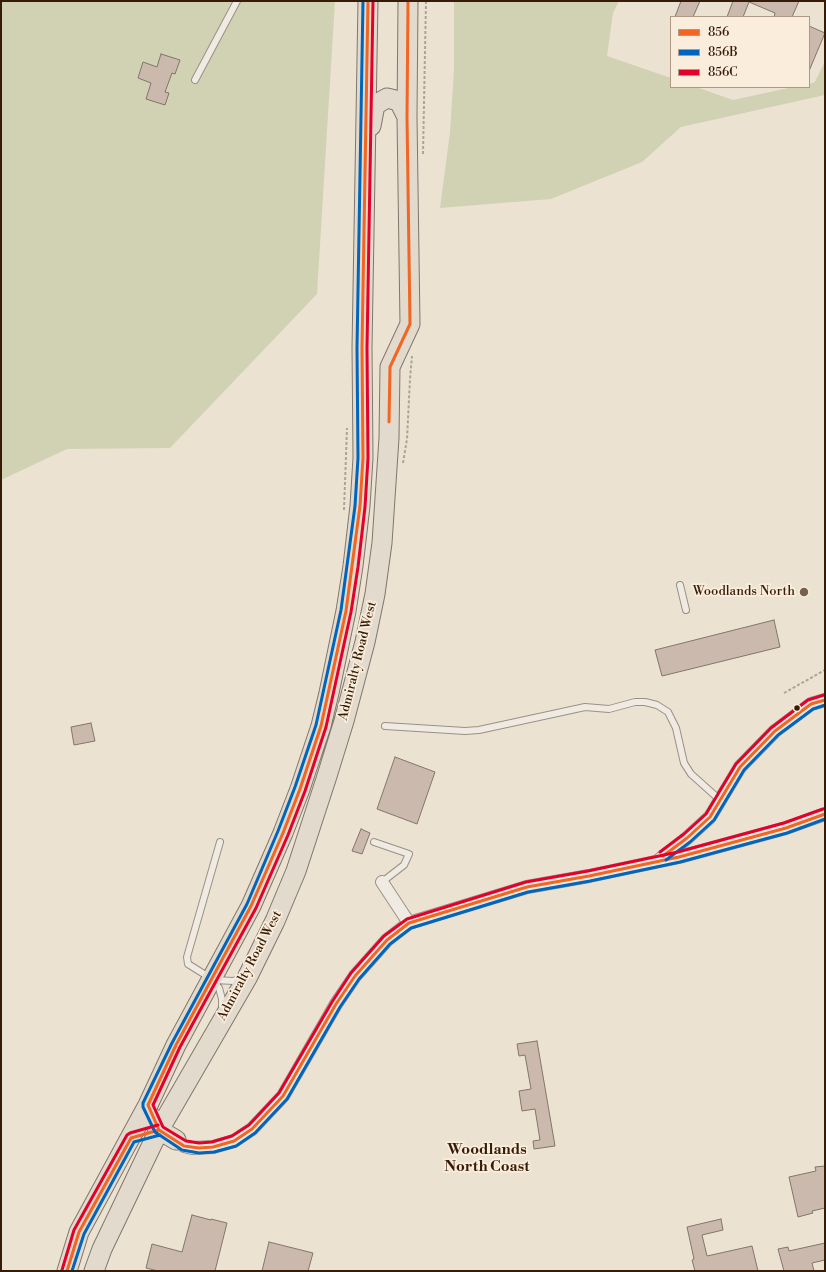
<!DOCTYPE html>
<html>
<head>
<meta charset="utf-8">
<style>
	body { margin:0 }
	#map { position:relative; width:826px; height:1272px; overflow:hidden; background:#ece2d2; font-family:"Libre Bodoni",serif }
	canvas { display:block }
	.frame { position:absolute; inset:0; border:2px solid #361c07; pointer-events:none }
	.legend { position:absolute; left:670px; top:16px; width:140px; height:72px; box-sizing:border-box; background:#faeddb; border:1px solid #ac9986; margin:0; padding:5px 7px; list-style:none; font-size:12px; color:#361c07 }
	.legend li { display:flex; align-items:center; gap:8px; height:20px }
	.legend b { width:20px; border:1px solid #ac9986 }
</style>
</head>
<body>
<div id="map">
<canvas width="826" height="1272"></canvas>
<div class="frame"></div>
<ul class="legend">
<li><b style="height:5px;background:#f26522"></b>856</li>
<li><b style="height:5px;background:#0065bd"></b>856B</li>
<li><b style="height:5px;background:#e4002b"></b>856C</li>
</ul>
</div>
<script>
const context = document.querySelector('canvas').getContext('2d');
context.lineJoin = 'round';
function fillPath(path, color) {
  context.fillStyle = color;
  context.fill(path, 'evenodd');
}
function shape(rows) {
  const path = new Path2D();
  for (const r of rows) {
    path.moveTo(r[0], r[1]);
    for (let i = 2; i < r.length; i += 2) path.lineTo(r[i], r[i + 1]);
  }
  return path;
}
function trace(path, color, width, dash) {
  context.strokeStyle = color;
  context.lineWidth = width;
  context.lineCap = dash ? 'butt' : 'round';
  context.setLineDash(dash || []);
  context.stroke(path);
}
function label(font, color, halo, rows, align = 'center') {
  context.font = font + ' "Libre Bodoni",serif';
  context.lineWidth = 3.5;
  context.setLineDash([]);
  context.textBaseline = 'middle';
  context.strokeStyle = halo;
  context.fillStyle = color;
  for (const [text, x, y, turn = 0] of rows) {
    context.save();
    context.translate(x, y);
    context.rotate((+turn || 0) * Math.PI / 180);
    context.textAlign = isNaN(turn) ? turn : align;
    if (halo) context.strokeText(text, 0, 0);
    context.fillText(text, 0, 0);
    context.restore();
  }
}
const green = shape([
	[1,1,335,1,317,294,170,448,67,449,1,480],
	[454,1,619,1,613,13,607,56,671,78,671,87,696,87,733,100,793,87,809,87,809,84,815,82,825,61,825,95,681,127,642,162,551,199,440,208,450,132,454,69]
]);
const building = shape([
	[681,1,700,1,693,17,675,17,681,1],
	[733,1,799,1,792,17,774,17,775,13,749,2,743,17,727,17,733,1],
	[809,26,825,33,809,71,809,26],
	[161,54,180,60,175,74,172,73,165,92,169,93,165,105,146,99,151,83,138,78,143,62,157,67,161,54],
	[774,620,780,647,662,676,655,650,774,620],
	[91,723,95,741,74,745,71,727,91,723],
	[395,757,435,772,417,824,377,809,395,757],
	[361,829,370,833,362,854,352,851,361,829],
	[537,1041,555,1146,534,1149,533,1141,540,1140,535,1109,522,1111,519,1091,531,1089,525,1055,519,1056,517,1044,537,1041],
	[825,1166,825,1208,812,1211,813,1213,798,1217,789,1177,816,1171,815,1167,825,1166],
	[192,1215,211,1220,211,1219,227,1223,215,1271,158,1271,146,1268,152,1244,182,1252,192,1215],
	[721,1219,723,1230,702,1235,707,1256,752,1246,758,1271,695,1271,692,1260,694,1259,687,1227,721,1219],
	[269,1242,313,1253,308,1271,262,1271,269,1242],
	[825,1243,825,1260,812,1263,814,1271,784,1271,778,1249,788,1247,789,1251,825,1243]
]);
const path = shape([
	[423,154,426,1],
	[403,463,407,439,410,379,412,356],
	[344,510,347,428],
	[784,693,825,670]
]);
const service = shape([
	[195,80,237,1],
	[680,585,686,610],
	[385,726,465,731,479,730,585,707,609,709,635,702,645,702,657,705,668,712,676,728,684,763,691,774,720,800],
	[220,842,187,957,188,964,212,979,219,988,222,999,222,1010],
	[374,842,409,854,404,865,382,882],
	[215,980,233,981,242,979]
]);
const minor = shape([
	[659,860,687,838,710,817,740,767,775,731,811,704,825,700],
	[382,882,409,923],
	[176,1140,184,1146,192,1148,213,1147,234,1141,252,1129,283,1096,336,1004,355,976,387,940,409,923,527,887,589,876,679,857,786,828,825,814]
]);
const primary = shape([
	[371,126,375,105,387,98,399,101,407,117],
	[154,1119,159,1130,176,1140],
	[67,1271,79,1232,148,1105,176,1045,251,906,283,833,300,789,321,726,329,693,346,611,353,566,360,506,363,458,362,348,368,1],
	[94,1271,102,1249,159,1130,247,978,275,921,296,871,327,776,344,721,365,642,375,594,382,543,389,438,390,367,410,324,407,117,408,1]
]);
const bus1 = shape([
	[368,1,362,348,363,458,360,506,346,611,321,726,300,789,283,833,251,906,176,1045,148,1105,159,1130,184,1146,199,1148,213,1147,234,1141,252,1129,283,1096,336,1004,355,976,387,940,409,923,527,887,589,876,679,857,786,828,825,814],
	[389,422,390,367,410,324,407,117,408,1],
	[663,856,687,838,710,817,740,767,775,731,811,704,825,700],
	[67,1271,79,1232,131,1138,159,1130,184,1146]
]);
const bus2 = shape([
	[363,1,357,348,358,458,355,506,341,610,316,725,295,787,278,831,247,904,172,1043,143,1103,143,1107,155,1132,182,1150,199,1153,214,1152,236,1146,255,1133,287,1099,340,1007,359,979,390,944,411,928,528,892,590,881,680,862,787,833,825,819],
	[666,860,690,842,714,820,744,770,778,735,813,709,825,705],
	[72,1271,84,1234,134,1142,160,1135]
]);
const bus3 = shape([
	[373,1,367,348,368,458,365,507,358,567,351,612,326,727,305,791,288,835,256,908,180,1047,153,1105,163,1127,186,1141,199,1143,212,1142,232,1136,249,1125,279,1093,332,1002,351,973,384,936,407,919,526,882,588,871,678,852,784,823,823,809],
	[660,852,684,834,706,814,736,764,771,728,808,700,824,695],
	[62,1270,74,1230,127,1135,130,1133,158,1125]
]);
const markers = [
	[804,592,5,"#76614e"],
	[797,708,3.5,"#361c07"]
];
const poiNames = [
	["Woodlands North",795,592]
];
const streetNames = [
	["Admiralty Road West",358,661,-76],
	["Admiralty Road West",250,966,-62]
];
const quarterNames = [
	["Woodlands",487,1150],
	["North Coast",487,1167]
];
fillPath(green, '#d0d2b3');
fillPath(building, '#ccb9ad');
trace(building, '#80766b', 1);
trace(service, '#9a9185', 8);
trace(minor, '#9a9185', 14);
trace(primary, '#80766b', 21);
trace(path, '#aba49c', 2, [3, 2]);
trace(service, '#efeae2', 6);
trace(minor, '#efeae2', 12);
trace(primary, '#e2dacd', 19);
trace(bus1, '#f26522', 3);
trace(bus2, '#0065bd', 3);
trace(bus3, '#e4002b', 3);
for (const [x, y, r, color] of markers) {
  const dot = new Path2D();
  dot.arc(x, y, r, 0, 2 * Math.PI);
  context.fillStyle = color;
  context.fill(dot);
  trace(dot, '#faeddb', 1.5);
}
label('13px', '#361c07', '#faeddb', poiNames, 'right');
label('13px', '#361c07', '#faeddb', streetNames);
label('bold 15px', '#361c07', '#faeddb', quarterNames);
</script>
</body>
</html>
